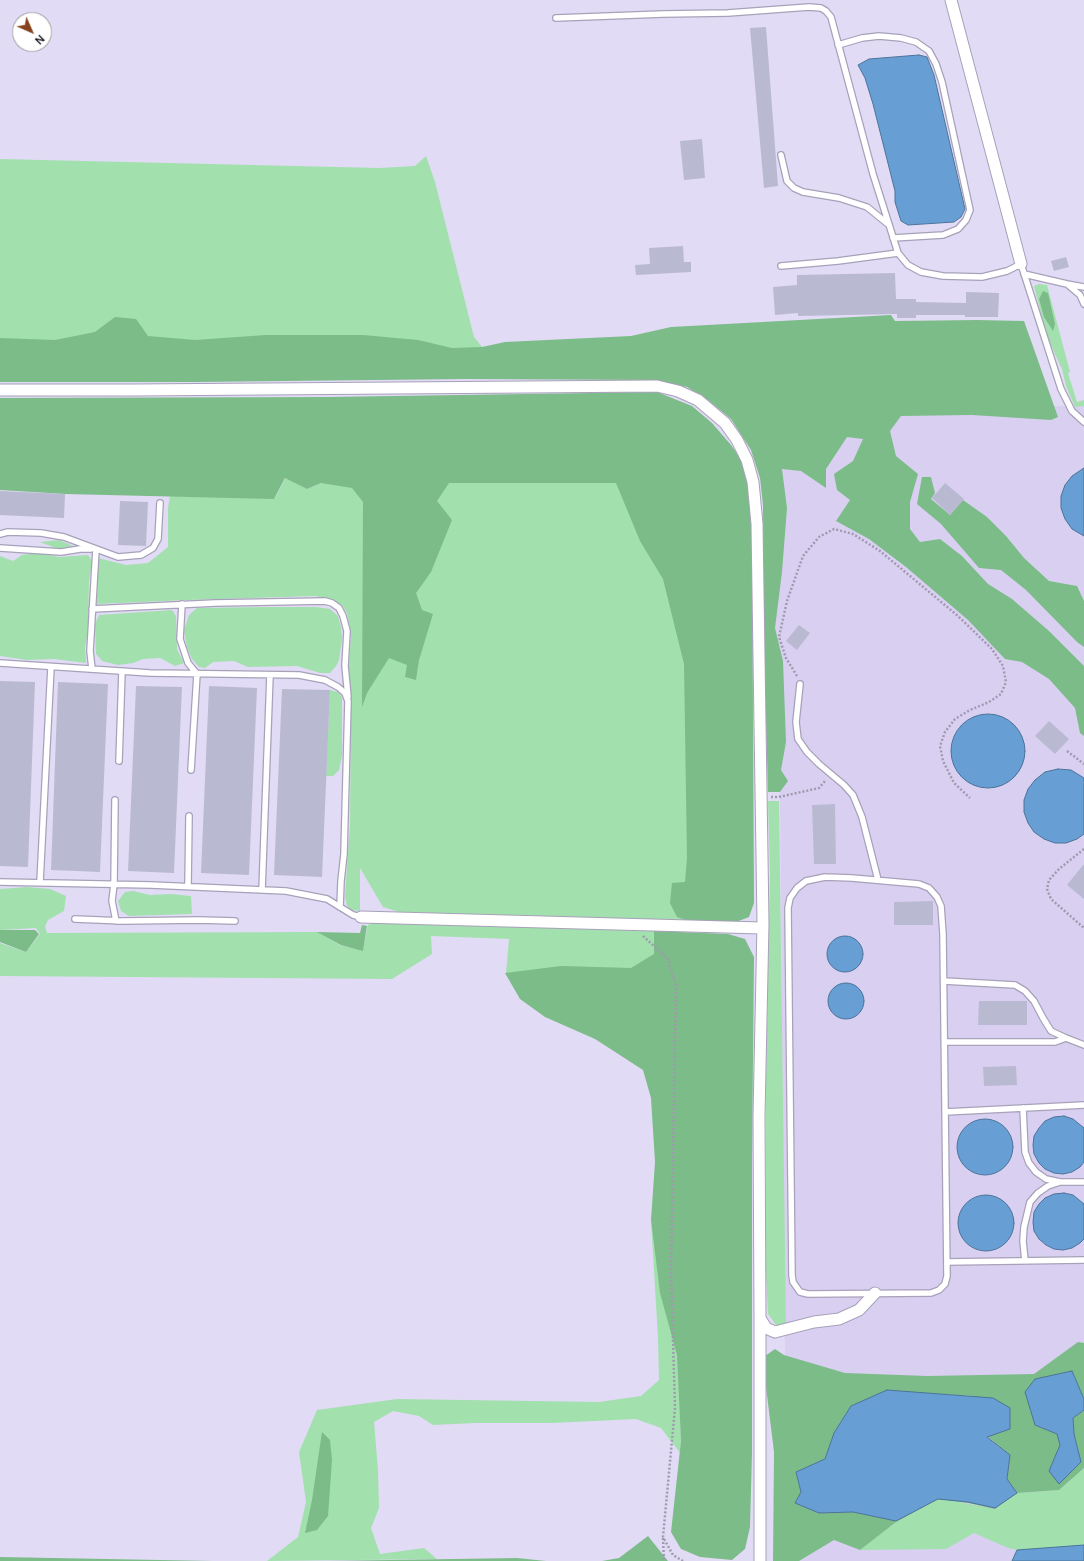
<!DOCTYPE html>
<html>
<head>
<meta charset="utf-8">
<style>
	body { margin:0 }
	#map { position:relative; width:1084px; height:1561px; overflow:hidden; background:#e2dbf5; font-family:Manrope,sans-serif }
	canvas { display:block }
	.north { position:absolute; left:12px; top:12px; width:40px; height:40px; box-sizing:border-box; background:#fff; border:1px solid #9f9da1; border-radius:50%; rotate:135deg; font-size:11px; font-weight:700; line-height:16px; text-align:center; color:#0e0b13 }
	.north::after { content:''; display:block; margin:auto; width:14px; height:18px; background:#86401b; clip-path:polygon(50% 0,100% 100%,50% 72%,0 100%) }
</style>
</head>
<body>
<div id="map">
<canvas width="1084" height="1561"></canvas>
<div class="north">N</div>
</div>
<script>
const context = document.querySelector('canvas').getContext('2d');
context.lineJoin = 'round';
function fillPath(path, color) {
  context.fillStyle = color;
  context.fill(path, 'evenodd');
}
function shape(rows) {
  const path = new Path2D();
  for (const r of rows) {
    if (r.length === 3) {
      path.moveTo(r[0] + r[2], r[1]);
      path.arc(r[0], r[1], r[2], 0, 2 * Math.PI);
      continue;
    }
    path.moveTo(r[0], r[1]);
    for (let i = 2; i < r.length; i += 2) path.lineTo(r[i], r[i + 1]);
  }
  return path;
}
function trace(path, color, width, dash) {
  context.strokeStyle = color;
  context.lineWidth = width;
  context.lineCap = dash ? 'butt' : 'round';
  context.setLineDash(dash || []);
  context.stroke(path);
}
const built = shape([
	[777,391,1054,406,1084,406,1084,1561,776,1561,780,1532,785,1351,780,803,769,535]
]);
const green = shape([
	[426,156,435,182,474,337,483,348,463,352,0,344,0,159,379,168,415,166],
	[1039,284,1047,285,1070,372,1068,373,1077,402,1084,400,1084,406,1075,407,1066,386,1062,369,1054,352,1045,329,1034,286],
	[286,477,307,489,324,482,354,486,365,502,366,628,362,705,434,494,446,479,619,481,665,577,687,664,690,921,648,919,399,912,383,907,360,868,360,911,352,910,347,906,345,896,350,825,351,698,349,669,351,632,347,613,342,605,334,600,315,596,187,600,97,604,98,558,126,565,148,563,168,547,168,508,170,496,275,498],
	[59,540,73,546,58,549,40,542],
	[37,553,59,557,88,555,92,561,89,581,88,630,85,648,86,663,54,659,27,660,0,656,0,556,13,561,22,555],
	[265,607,316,607,330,609,338,616,341,627,342,639,339,660,336,666,330,673,320,673,297,666,248,667,234,661,213,662,205,668,199,667,192,659,187,647,184,630,189,615,197,608],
	[172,610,176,616,177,649,184,663,175,666,160,658,143,659,133,663,118,665,102,661,96,654,95,624,99,615],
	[330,690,338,692,342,697,342,755,339,770,333,776,326,776],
	[768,801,779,801,786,1325,777,1326,768,1314,766,1275,766,1080,770,874],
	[27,887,50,889,66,896,64,911,48,920,45,926,47,933,318,932,340,945,363,950,368,925,374,922,654,931,654,955,630,970,506,974,509,939,431,936,432,954,392,979,0,976,0,943,26,952,40,934,36,928,0,930,0,889],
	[133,891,150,895,171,894,191,896,192,914,129,916,121,911,118,901,125,892],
	[651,1220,678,1356,681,1440,680,1453,661,1428,636,1419,552,1423,475,1423,433,1425,419,1416,393,1411,374,1422,378,1470,379,1508,371,1528,380,1554,424,1548,437,1559,267,1561,298,1537,306,1502,299,1452,317,1410,397,1399,599,1402,641,1396,659,1380,658,1338],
	[1084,1468,1084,1545,1017,1550,1012,1561,1017,1550,1008,1548,974,1533,946,1549,860,1550,896,1522,938,1498,995,1509,1017,1493,1059,1490]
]);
const forest = shape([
	[1043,291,1048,293,1055,324,1053,331,1044,317,1039,299],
	[891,315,895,321,977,320,1024,321,1058,417,1051,420,972,415,901,416,890,431,896,456,918,474,910,502,910,529,920,542,940,539,962,556,988,584,1012,599,1049,631,1084,666,1084,736,1080,733,1075,708,1049,679,1022,662,1005,659,968,620,906,567,869,539,836,521,850,500,837,490,834,474,853,461,863,439,847,437,826,469,826,488,801,471,782,469,787,508,782,572,775,628,783,661,786,742,781,770,788,781,780,792,768,792,764,650,763,505,760,478,751,450,731,419,708,400,687,387,652,380,465,379,197,382,0,382,0,338,55,340,95,332,115,317,136,319,148,336,195,340,266,335,363,335,418,340,452,348,482,347,505,342,631,336,671,327],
	[657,392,692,406,712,423,731,445,746,467,749,485,752,531,754,903,749,917,736,922,689,921,677,917,670,903,672,883,685,882,687,858,684,664,663,579,640,541,616,483,449,483,437,501,452,520,431,572,416,593,422,610,433,614,419,660,416,680,405,677,407,665,389,658,367,693,362,707,363,502,352,488,321,483,307,489,285,478,274,499,65,494,0,490,0,398,328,397],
	[922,477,931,477,935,493,931,499,950,515,963,500,987,517,1006,536,1024,558,1049,581,1077,586,1084,601,1084,647,1077,642,1026,590,1001,570,979,568,941,524,917,504],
	[362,925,367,926,363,951,341,945,317,932,360,933],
	[0,930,35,930,39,934,26,952,0,942],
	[654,931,728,934,745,939,754,957,752,1160,752,1453,750,1527,745,1549,732,1560,700,1557,681,1549,671,1532,681,1441,677,1355,660,1293,651,1220,655,1162,651,1098,643,1070,595,1039,545,1017,520,999,505,973,561,966,631,968,654,954],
	[1078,1342,1084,1343,1084,1399,1072,1371,1035,1425,1057,1434,1060,1445,1049,1471,1081,1462,1074,1434,1073,1418,1084,1410,1084,1468,1059,1490,1017,1493,995,1509,968,1503,938,1499,896,1522,860,1550,834,1540,799,1561,773,1561,774,1452,766,1387,765,1356,775,1349,784,1355,845,1373,927,1376,1034,1374],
	[887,1391,973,1396,987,1436,1010,1455,1007,1479,1017,1493,968,1502,938,1498,896,1521,853,1512,819,1513,795,1503,801,1492,796,1472,825,1459,834,1433,851,1406],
	[322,1432,330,1440,332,1460,328,1516,317,1530,305,1533,312,1500],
	[648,1536,668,1561,602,1561,619,1558],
	[0,1557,213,1561,0,1561],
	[517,1558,546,1561,326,1561]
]);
const water = shape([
	[919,55,927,57,934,75,965,209,961,217,954,222,908,225,901,221,895,202,895,191,873,104,865,78,858,65,869,59,919,55],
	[1084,468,1084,536,1072,529,1065,519,1061,508,1061,496,1065,485,1072,476,1084,468],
	[988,751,37],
	[1058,769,1071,770,1084,778,1084,834,1077,839,1066,843,1055,843,1044,839,1034,832,1028,823,1024,812,1024,800,1028,789,1035,780,1045,772,1058,769],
	[845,954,18],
	[846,1001,18],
	[1064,1116,1073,1119,1084,1128,1084,1162,1080,1167,1072,1172,1063,1174,1054,1173,1045,1169,1039,1163,1034,1154,1033,1145,1034,1136,1039,1128,1045,1121,1054,1117,1064,1116],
	[985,1147,28],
	[1064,1193,1073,1195,1084,1204,1084,1239,1080,1243,1072,1248,1063,1250,1054,1249,1046,1245,1039,1239,1034,1231,1033,1222,1034,1212,1039,1204,1045,1198,1054,1194,1064,1193],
	[986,1223,28],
	[1072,1371,1084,1399,1084,1410,1073,1418,1074,1434,1081,1462,1059,1484,1049,1471,1060,1445,1057,1434,1035,1425,1025,1392,1035,1379,1072,1371],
	[887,1390,993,1398,1010,1408,1010,1429,987,1437,1010,1455,1007,1479,1017,1493,995,1508,968,1502,938,1499,896,1521,853,1512,819,1513,795,1503,801,1492,796,1472,825,1459,834,1433,851,1406,887,1390],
	[1084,1545,1084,1561,1012,1561,1017,1550,1084,1545]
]);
const building = shape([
	[766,27,778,186,764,188,750,28],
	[702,139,705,178,684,180,680,141],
	[683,246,684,262,691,262,691,272,636,275,635,265,650,264,649,248],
	[1066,257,1069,267,1054,271,1051,261],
	[895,273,896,299,916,299,916,302,966,303,966,292,999,293,998,317,965,317,965,315,916,315,916,318,897,318,897,314,798,316,798,313,775,315,773,287,797,285,797,275],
	[945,483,964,499,950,515,932,498],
	[0,491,65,494,64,518,0,515],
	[120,501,148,502,146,546,118,545],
	[799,625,810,633,797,650,786,641],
	[0,681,35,682,28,867,0,866],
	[58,682,108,684,100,872,51,870],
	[136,686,182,687,174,873,128,871],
	[209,686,257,688,249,875,201,873],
	[282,689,330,690,322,877,274,875],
	[1049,721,1069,739,1055,754,1035,736],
	[835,804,836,864,814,864,812,805],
	[1084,864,1084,899,1067,885],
	[933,901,933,925,894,925,894,902],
	[979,1001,1027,1001,1027,1025,978,1025],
	[1016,1066,1017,1085,984,1086,983,1067]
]);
const path = shape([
	[797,676,786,658,779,637,787,601,803,556,819,537,834,529,853,534,880,551,958,616,992,649,1003,666,1006,682,1001,694,989,702,970,710,955,719,945,732,940,746,943,761,954,783,970,798],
	[1067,751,1084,764],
	[771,797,779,797,819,788,826,780],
	[1084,849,1059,869,1049,880,1047,889,1051,899,1084,928],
	[643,936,667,958,676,985,671,1270,675,1408,663,1537,673,1555,683,1561],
	[663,1538,664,1561]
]);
const lane = shape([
	[556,18,663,14,728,13,809,7,821,8,826,11,831,17,873,174,898,253,908,265,921,272,943,276,982,277,1007,271,1021,264,1061,389,1072,411,1084,422],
	[838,45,862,38,879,36,901,38,916,42,929,51,936,64,942,82,970,210,966,220,958,229,943,235,893,238],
	[781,155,787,181,794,188,803,192,839,198,867,207,888,224],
	[781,266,838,261,898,253],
	[1024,274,1067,284,1080,295,1084,304],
	[1067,284,1084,287],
	[0,534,8,532,41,533,64,537,118,557,141,555,153,548,158,539,160,503],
	[0,548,61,552,80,549,91,549],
	[182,604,180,639,188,663,197,674,191,770],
	[92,609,215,603,325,601,332,603,339,608,343,616,347,631,345,666,348,697],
	[0,663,150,673,299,675,325,680,338,687,345,693,348,701,344,854,341,881,340,907],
	[92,669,90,651,96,549],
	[800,684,796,722,798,739,807,752,819,764,844,785,853,795,862,817,878,880],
	[119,761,122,671],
	[115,800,114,884,112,901,116,921],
	[825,877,852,878,919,884,929,888,937,897,941,906,943,934,947,1276,945,1284,939,1290,931,1293,808,1294,800,1292,793,1282,792,1275,788,908,790,898,797,888,806,881,825,877],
	[0,882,151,885,286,891,327,899,353,915,361,917],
	[40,882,51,667],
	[188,886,189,816],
	[262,890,270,675],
	[75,919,123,921,199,920,235,921],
	[944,981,1015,985,1025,991,1034,1001,1043,1018,1051,1031,1066,1038,1084,1045],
	[945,1042,1055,1042,1066,1038],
	[1023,1108,1025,1152,1029,1163,1036,1172,1046,1179,1060,1182,1084,1182],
	[945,1112,1084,1105],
	[1025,1261,1023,1241,1024,1227,1030,1202,1038,1193,1048,1186,1060,1182],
	[947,1262,1084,1260]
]);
const street = shape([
	[951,0,1021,264],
	[0,390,134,390,657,386,678,391,698,400,725,423,737,440,747,460,753,482,757,524,763,923,759,1116,760,1318,766,1328,775,1332,814,1322,839,1319,859,1310,875,1293],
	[361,917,762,928],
	[760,1561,760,1319]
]);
fillPath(built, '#d9d0f1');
fillPath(green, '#a2e0ae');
fillPath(forest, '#7cbc89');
fillPath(water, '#679fd4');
trace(water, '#4c739a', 1);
fillPath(building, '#bab9d2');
trace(lane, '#a7a1b9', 8);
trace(street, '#a7a1b9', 13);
trace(path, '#a09aae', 2.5, [2, 2]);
trace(lane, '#fff', 5.5);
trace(street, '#fff', 11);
</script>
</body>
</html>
